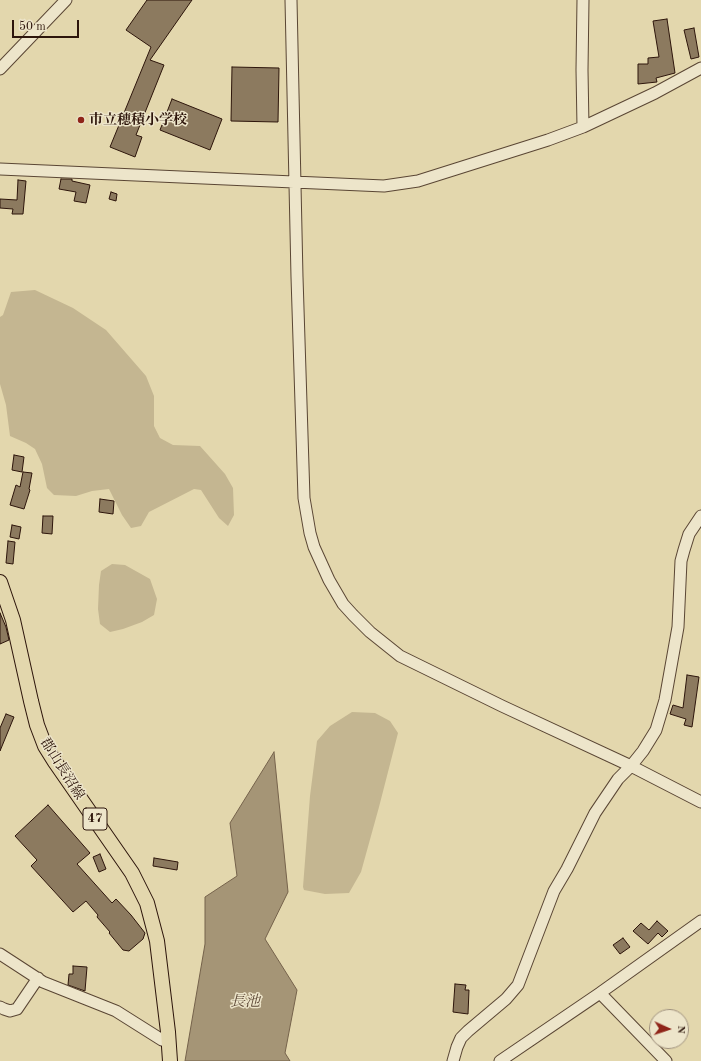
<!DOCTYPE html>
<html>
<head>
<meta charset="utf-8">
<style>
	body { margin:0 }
	#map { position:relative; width:701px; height:1061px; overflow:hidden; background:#e3d7ad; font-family:"Old Standard TT",serif }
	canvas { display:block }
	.north { position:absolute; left:649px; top:1009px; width:40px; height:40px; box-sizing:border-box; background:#ede5ca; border:1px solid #a0927e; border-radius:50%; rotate:93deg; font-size:11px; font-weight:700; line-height:16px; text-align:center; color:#2d150b }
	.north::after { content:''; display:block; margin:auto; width:14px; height:18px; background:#8f2418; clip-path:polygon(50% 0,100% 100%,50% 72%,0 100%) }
	.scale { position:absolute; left:12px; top:20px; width:67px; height:18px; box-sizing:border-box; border:2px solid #2d150b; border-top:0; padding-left:5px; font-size:12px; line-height:14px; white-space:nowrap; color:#2d150b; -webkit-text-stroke:3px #ede5ca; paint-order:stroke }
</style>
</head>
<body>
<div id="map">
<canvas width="701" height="1061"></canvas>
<div class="north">N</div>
<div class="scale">50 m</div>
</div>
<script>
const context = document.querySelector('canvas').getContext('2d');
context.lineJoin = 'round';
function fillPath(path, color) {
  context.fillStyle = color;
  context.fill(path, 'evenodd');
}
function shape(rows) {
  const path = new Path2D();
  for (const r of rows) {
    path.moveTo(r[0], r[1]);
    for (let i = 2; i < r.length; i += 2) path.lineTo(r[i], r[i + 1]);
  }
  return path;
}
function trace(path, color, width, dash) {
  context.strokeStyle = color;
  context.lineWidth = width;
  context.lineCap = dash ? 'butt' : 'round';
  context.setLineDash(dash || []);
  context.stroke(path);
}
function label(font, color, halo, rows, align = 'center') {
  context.font = font + ' "Old Standard TT","Noto Serif JP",serif';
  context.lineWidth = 3;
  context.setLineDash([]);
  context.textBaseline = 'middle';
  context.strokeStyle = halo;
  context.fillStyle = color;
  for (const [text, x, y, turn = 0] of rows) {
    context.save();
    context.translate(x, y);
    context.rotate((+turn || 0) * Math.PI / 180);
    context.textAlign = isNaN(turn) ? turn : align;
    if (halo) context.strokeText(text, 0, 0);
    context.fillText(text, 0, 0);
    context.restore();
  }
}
const green = shape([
	[35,290,73,308,106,330,146,376,154,396,154,426,160,438,173,445,200,446,225,474,233,488,234,515,228,526,219,518,201,490,194,489,149,512,141,526,131,528,122,515,109,489,92,491,76,496,54,495,47,488,42,464,35,449,26,443,10,436,6,405,0,384,0,317,3,315,11,292],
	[112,564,125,565,150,579,157,599,154,615,142,622,123,629,110,632,100,624,98,609,99,585,101,571],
	[352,712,375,713,390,721,398,733,379,807,361,872,349,893,325,894,304,890,303,887,310,796,317,741,330,726]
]);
const water = shape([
	[274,752,288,892,265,939,297,990,285,1053,290,1061,185,1061,205,944,205,897,237,876,230,823,274,752]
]);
const building = shape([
	[147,0,192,0,150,60,164,65,136,135,142,137,135,157,110,147,151,47,126,30,147,0],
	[667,19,675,73,656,78,657,82,638,84,638,64,648,64,648,58,659,57,653,21,667,19],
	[694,28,699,57,691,59,684,30,694,28],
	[232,67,279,68,278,122,231,121,232,67],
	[172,99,222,119,210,150,160,130,172,99],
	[61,179,72,179,72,181,90,185,86,203,74,201,76,192,59,189,61,179],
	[18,180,26,181,23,214,12,214,13,209,0,208,0,199,17,200,18,180],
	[111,192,117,194,116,201,109,199,111,192],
	[14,455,24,457,22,472,12,470,14,455],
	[23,472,32,473,29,489,30,490,24,509,10,505,16,485,20,487,23,472],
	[100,499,114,501,113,514,99,512,100,499],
	[43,516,53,516,52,534,42,533,43,516],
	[12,525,21,527,19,539,10,537,12,525],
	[8,541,15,542,13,564,6,563,8,541],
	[0,613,6,627,9,640,0,644,0,613],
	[687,675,699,677,692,727,684,725,686,719,670,714,673,705,683,708,687,675],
	[6,714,14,717,0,751,0,728,6,714],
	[48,805,90,853,77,864,112,903,116,899,131,915,145,933,143,939,129,951,123,950,109,933,110,932,97,917,98,915,86,901,73,912,31,866,37,860,15,836,48,805],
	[100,854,106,869,99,872,93,857,100,854],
	[154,858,178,862,177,870,153,866,154,858],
	[657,921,668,931,662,937,658,933,648,944,633,931,641,923,649,930,657,921],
	[623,938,630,947,620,954,613,945,623,938],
	[73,966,87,967,85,991,68,985,69,974,73,974,73,966],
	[455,984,466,985,465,990,469,990,468,1014,453,1012,455,984]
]);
const minor = shape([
	[291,0,297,277,304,498,310,533,314,547,329,580,343,604,353,615,370,632,400,656,502,706,631,766,701,802],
	[0,69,66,0],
	[583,127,582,70,583,0],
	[0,169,384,186,418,181,548,140,583,127,655,93,701,68],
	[0,954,43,982,116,1011,162,1040,169,1042],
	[600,993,666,1061],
	[0,1007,4,1009,10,1011,17,1009,38,978],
	[453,1061,457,1047,461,1038,468,1031,506,999,518,985,554,891,567,869,595,813,618,779,631,766,643,751,656,730,665,700,678,627,681,561,684,550,689,534,701,516],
	[500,1061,600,993,701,921]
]);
const major = shape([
	[0,582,13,620,31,701,37,725,45,746,55,762,132,873,147,903,157,941,168,1032,170,1061]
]);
const markers = [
	[81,120,4,"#8f2418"]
];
const shields = [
	[95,819,24]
];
const shieldNames = [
	["47",95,819]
];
const poiNames = [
	["市立穂積小学校",89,120]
];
const streetNames = [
	["郡山長沼線",62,769,58]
];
const waterNames = [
	["長池",245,1002]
];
fillPath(green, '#c4b691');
fillPath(water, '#a59576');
trace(water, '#75624b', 1);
fillPath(building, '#8c7a5f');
trace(building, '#2d150b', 1);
trace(minor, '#5a4634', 13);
trace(major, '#2d150b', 16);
trace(minor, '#ede5ca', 11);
trace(major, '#e3d7ad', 14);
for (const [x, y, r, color] of markers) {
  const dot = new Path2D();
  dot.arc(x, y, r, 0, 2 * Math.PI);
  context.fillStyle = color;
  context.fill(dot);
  trace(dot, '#ede5ca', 1.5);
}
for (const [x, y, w] of shields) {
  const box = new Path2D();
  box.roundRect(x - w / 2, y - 11, w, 22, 3);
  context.fillStyle = '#ede5ca';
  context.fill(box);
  trace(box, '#2d150b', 1);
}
label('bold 13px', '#2d150b', null, shieldNames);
label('bold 14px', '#2d150b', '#ede5ca', poiNames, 'left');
label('14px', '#2d150b', '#ede5ca', streetNames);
label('italic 15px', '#5d4836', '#ede5ca', waterNames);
</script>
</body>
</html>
